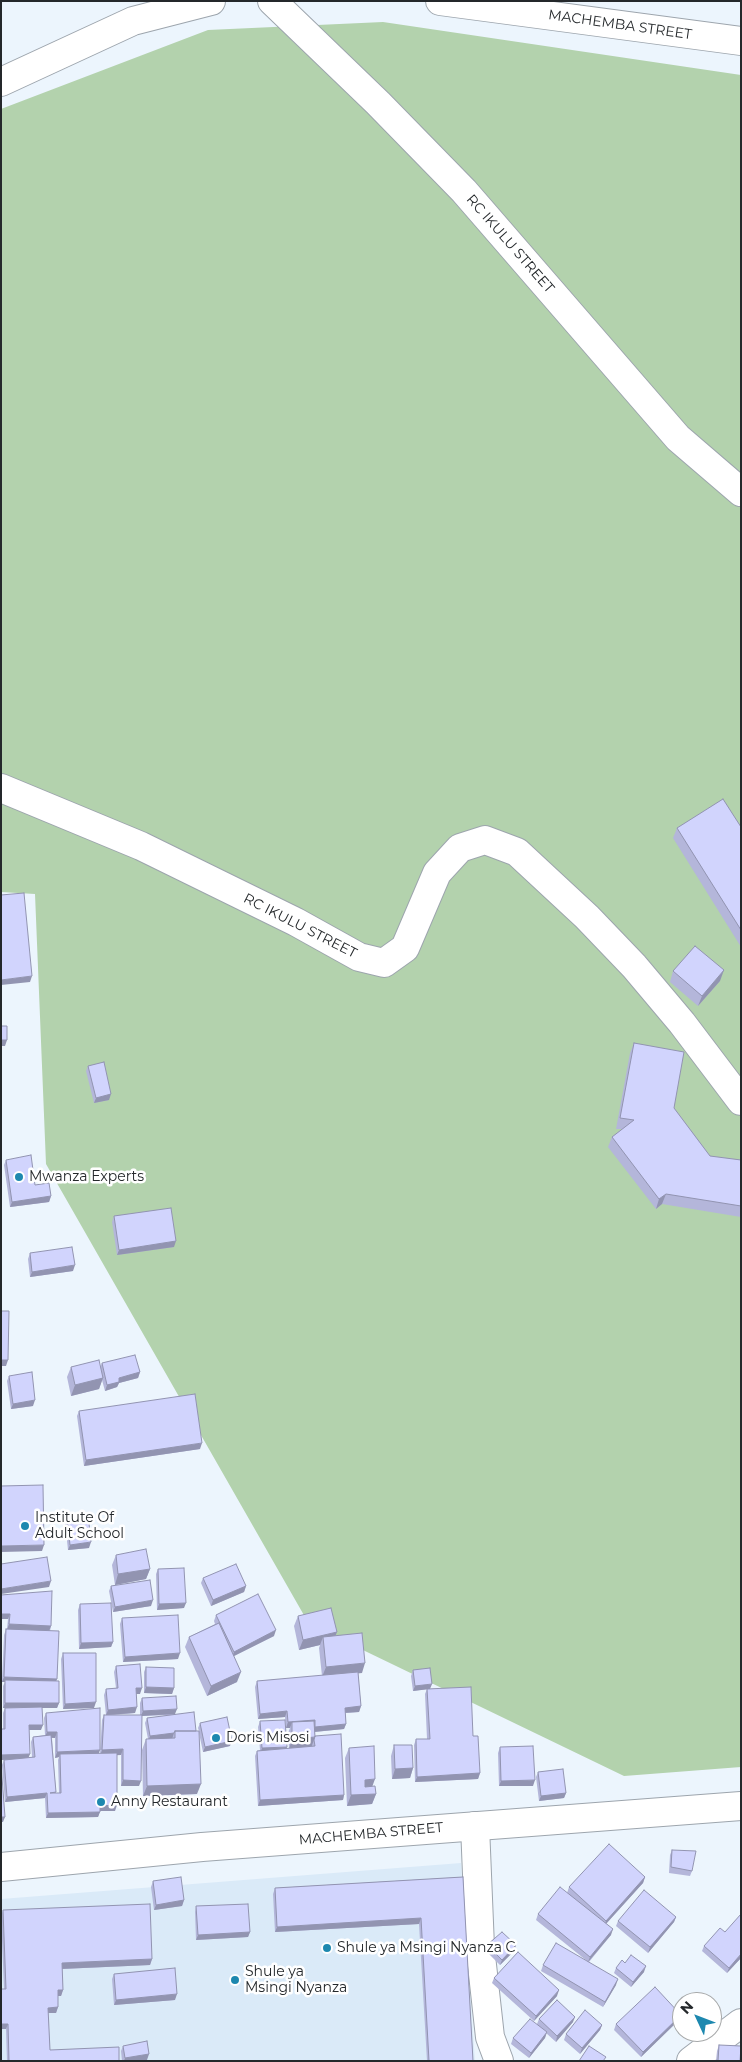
<!DOCTYPE html>
<html>
<head>
<meta charset="utf-8">
<style>
	body { margin:0 }
	#map { position:relative; width:742px; height:2062px; overflow:hidden; background:#ecf5fd; font-family:Montserrat,sans-serif }
	canvas { display:block }
	.frame { position:absolute; inset:0; border:2px solid #24282b; pointer-events:none }
	.north { position:absolute; left:672px; top:1992px; width:50px; height:50px; box-sizing:border-box; background:#fff; border:1px solid #a7a9aa; border-radius:50%; rotate:313deg; font-size:14px; font-weight:700; line-height:20px; text-align:center; color:#24282b }
	.north::after { content:''; display:block; margin:auto; width:18px; height:22px; background:#1d88af; clip-path:polygon(50% 0,100% 100%,50% 72%,0 100%) }
</style>
</head>
<body>
<div id="map">
<canvas width="742" height="2062"></canvas>
<div class="frame"></div>
<div class="north">N</div>
</div>
<script>
const context = document.querySelector('canvas').getContext('2d');
context.lineJoin = 'round';
function fillPath(path, color) {
  context.fillStyle = color;
  context.fill(path, 'evenodd');
}
function shape(rows) {
  const path = new Path2D();
  for (const r of rows) {
    path.moveTo(r[0], r[1]);
    for (let i = 2; i < r.length; i += 2) path.lineTo(r[i], r[i + 1]);
  }
  return path;
}
function trace(path, color, width, dash) {
  context.strokeStyle = color;
  context.lineWidth = width;
  context.lineCap = dash ? 'butt' : 'round';
  context.setLineDash(dash || []);
  context.stroke(path);
}
function label(font, color, halo, rows, align = 'center') {
  context.font = font + ' Montserrat,sans-serif';
  context.lineWidth = 5;
  context.setLineDash([]);
  context.textBaseline = 'middle';
  context.strokeStyle = halo;
  context.fillStyle = color;
  for (const [text, x, y, turn = 0] of rows) {
    context.save();
    context.translate(x, y);
    context.rotate((+turn || 0) * Math.PI / 180);
    context.textAlign = isNaN(turn) ? turn : align;
    if (halo) context.strokeText(text, 0, 0);
    context.fillText(text, 0, 0);
    context.restore();
  }
}
const built = shape([
	[461,1863,475,2061,1,2061,1,1899]
]);
const green = shape([
	[383,22,741,75,741,1767,624,1776,309,1624,46,1164,35,894,1,892,1,109,208,30]
]);
const minor = shape([
	[272,1,378,103,464,191,678,438,741,492],
	[1,788,141,846,296,922,359,957,384,963,405,948,437,873,460,848,485,840,517,852,587,917,634,966,682,1023,741,1101],
	[475,1826,480,1947,490,2037,499,2061],
	[691,2061,741,2023]
]);
const major = shape([
	[440,1,741,41],
	[1,82,133,21,211,1],
	[1,1867,202,1847,741,1806]
]);
const wall = shape([
	[741,827,741,947,673,838,677,828],
	[673,971,720,981,698,1006,670,982],
	[634,1043,674,1108,710,1156,741,1160,741,1217,662,1204,656,1209,608,1147,612,1137,622,1129,616,1129,630,1053],
	[88,1066,109,1100,94,1103,86,1071],
	[6,1160,35,1185,51,1196,49,1202,10,1207,4,1165],
	[114,1216,174,1247,117,1255,112,1222],
	[30,1253,73,1271,30,1277,28,1259],
	[102,1363,140,1372,138,1378,119,1383,117,1387,105,1391,102,1380,99,1389,71,1396,67,1377,71,1367,100,1367],
	[9,1376,33,1406,11,1409,7,1381],
	[79,1411,200,1449,84,1466,77,1416],
	[67,1517,89,1548,68,1550,65,1522],
	[116,1555,150,1569,146,1579,115,1585,112,1565],
	[158,1569,184,1608,157,1610,156,1574],
	[203,1578,246,1586,244,1592,211,1606,201,1583],
	[111,1586,151,1606,113,1612,109,1591],
	[1,1595,51,1626,50,1631,59,1703,57,1708,42,1708,41,1730,29,1730,28,1758,32,1757,31,1742,33,1737,45,1735,44,1718,46,1713,99,1754,100,1754,102,1720,104,1715,106,1715,104,1695,106,1689,116,1688,114,1672,116,1666,140,1694,136,1694,135,1713,113,1715,140,1715,140,1703,142,1698,175,1714,196,1731,199,1731,198,1728,200,1723,230,1746,203,1752,199,1733,197,1794,143,1796,142,1750,146,1739,148,1739,145,1723,147,1718,170,1715,142,1716,139,1786,121,1786,121,1755,117,1755,115,1811,100,1811,98,1817,46,1818,45,1798,5,1802,2,1765,4,1760,1,1760,3,1729,3,1713,5,1708,3,1708,3,1686,5,1682,2,1682,4,1635,6,1629,7,1629,8,1619],
	[52,1738,55,1738,55,1758,59,1757,58,1760,59,1793,56,1793],
	[80,1604,113,1642,111,1647,79,1649,78,1610],
	[216,1615,274,1636,234,1656,237,1682,207,1696,185,1647,189,1637,215,1624,214,1621],
	[298,1616,337,1632,335,1636,362,1673,358,1673,361,1706,359,1712,345,1713,346,1724,344,1729,315,1732,315,1736,344,1795,343,1800,258,1806,255,1756,257,1751,260,1750,258,1727,260,1721,287,1748,289,1748,288,1733,290,1728,286,1728,285,1717,258,1719,255,1687,257,1681,322,1676,319,1648,320,1645,299,1650,294,1626],
	[122,1618,178,1659,123,1662,120,1624],
	[63,1653,94,1708,63,1709,61,1659],
	[146,1667,174,1688,172,1694,144,1693,144,1672],
	[413,1670,473,1736,480,1773,478,1779,415,1782,414,1745,416,1739,427,1739,425,1694,427,1689,413,1691,411,1676],
	[394,1745,413,1768,410,1778,392,1779,391,1756],
	[500,1747,533,1786,499,1786,498,1753],
	[349,1748,372,1786,376,1794,372,1804,347,1806,345,1758],
	[538,1772,566,1793,564,1798,539,1801,536,1777],
	[672,1850,692,1871,690,1876,669,1873,670,1855],
	[463,1877,473,2061,427,2061,419,1924,275,1932,273,1894,275,1888],
	[645,1877,643,1883,606,1924,611,1935,589,1962,616,1985,603,2007,541,1971,543,1965,587,1961,536,1920,538,1914,567,1893,569,1887],
	[153,1881,184,1900,182,1906,154,1910,151,1887],
	[196,1906,250,1932,248,1937,196,1940,195,1912],
	[3,1910,152,1959,150,1965,62,1969,63,1990,61,1996,58,1996,58,2007,56,2013,48,2013,50,2050,119,2061,7,2061,6,2029,1,2029,1,1989,4,1989,1,1916],
	[676,1917,674,1922,648,1953,616,1926,618,1921],
	[487,1945,516,1945,514,1951,500,1965,485,1950],
	[704,1946,741,1958,727,1973,702,1951],
	[625,1963,644,1972,631,1987,614,1973,616,1968],
	[114,1974,175,2000,114,2005,112,1979],
	[494,1978,557,1996,534,2021,492,1983],
	[539,2019,573,2022,556,2042,546,2033,545,2038,529,2058,511,2044,513,2038,537,2024],
	[679,2020,641,2057,614,2030,616,2024],
	[602,2025,600,2030,580,2054,564,2040,566,2034],
	[719,2045,741,2056,741,2061,716,2061,717,2051],
	[123,2046,147,2060,141,2061,122,2061,121,2051]
]);
const shadedWall = shape([
	[724,970,720,981,698,1006,702,996],
	[32,976,30,982,1,985,1,980],
	[1,1040,7,1040,5,1046,1,1046],
	[111,1094,109,1100,94,1103,96,1098],
	[666,1194,662,1204,656,1209,659,1199],
	[51,1196,49,1202,10,1207,12,1202],
	[176,1241,174,1247,117,1255,119,1250],
	[75,1265,73,1271,30,1277,32,1272],
	[1,1360,8,1360,6,1366,1,1366],
	[140,1372,138,1378,119,1383,117,1387,105,1391,107,1385,119,1378],
	[103,1378,99,1389,71,1396,75,1385],
	[35,1400,33,1406,11,1409,13,1404],
	[202,1443,200,1449,84,1466,86,1460],
	[91,1542,89,1548,68,1550,70,1545],
	[44,1545,42,1551,1,1552,1,1546],
	[150,1569,146,1579,115,1585,118,1574],
	[51,1581,49,1587,1,1594,1,1589],
	[246,1586,244,1592,211,1606,213,1600],
	[153,1600,151,1606,113,1612,115,1607],
	[186,1603,184,1608,157,1610,159,1604],
	[1,1614,10,1614,8,1619,1,1619],
	[9,1624,51,1626,49,1631,7,1630],
	[276,1630,274,1636,232,1657,234,1652],
	[337,1632,333,1642,323,1637,320,1645,299,1650,303,1640],
	[113,1642,111,1647,79,1649,81,1643],
	[180,1653,178,1659,123,1662,125,1657],
	[365,1663,362,1673,322,1677,326,1667],
	[241,1672,237,1682,207,1696,211,1686],
	[4,1677,57,1679,55,1684,5,1680,5,1682,2,1682],
	[432,1684,430,1689,413,1691,415,1686],
	[146,1687,174,1688,172,1694,144,1693],
	[136,1688,142,1688,140,1694,134,1694],
	[96,1702,94,1708,63,1709,65,1704],
	[5,1703,59,1703,57,1708,3,1708],
	[361,1706,359,1712,343,1713,345,1708],
	[137,1707,135,1713,106,1715,108,1710],
	[177,1709,175,1714,141,1716,143,1711],
	[287,1711,285,1717,258,1719,260,1714],
	[315,1720,313,1725,292,1722,290,1728,286,1728,288,1722],
	[346,1724,344,1729,313,1732,315,1727],
	[29,1725,43,1725,41,1730,27,1730],
	[47,1732,57,1732,55,1738,45,1737],
	[174,1733,172,1739,148,1742,150,1736],
	[315,1737,311,1748,289,1749,292,1739],
	[232,1741,230,1746,203,1752,205,1747],
	[287,1747,285,1752,260,1754,262,1748],
	[123,1749,121,1755,100,1756,102,1750],
	[100,1750,98,1756,60,1754,59,1757,55,1758,57,1752],
	[30,1754,28,1759,1,1760,1,1755],
	[413,1768,410,1778,392,1779,395,1769],
	[480,1773,478,1779,415,1782,417,1777],
	[375,1779,371,1790,361,1790,365,1780],
	[123,1780,141,1781,139,1786,121,1786],
	[535,1780,533,1786,499,1786,501,1781],
	[201,1784,197,1794,143,1796,147,1786],
	[47,1793,45,1798,5,1802,7,1797],
	[566,1793,564,1798,539,1801,541,1796],
	[376,1794,372,1804,347,1806,351,1795],
	[344,1795,343,1800,258,1806,260,1800],
	[117,1805,115,1811,98,1811,100,1806],
	[100,1812,98,1817,46,1818,48,1813],
	[1,1817,5,1817,3,1822,1,1822],
	[645,1877,643,1883,604,1926,606,1921],
	[184,1900,182,1906,154,1910,156,1905],
	[676,1917,674,1922,648,1953,650,1947],
	[421,1918,419,1924,275,1932,277,1927],
	[613,1929,611,1935,588,1962,590,1957],
	[250,1932,248,1937,196,1940,198,1935],
	[516,1945,514,1951,500,1965,502,1960],
	[741,1954,741,1958,727,1973,729,1968],
	[152,1959,150,1965,60,1969,62,1963],
	[646,1966,644,1972,631,1987,633,1982],
	[618,1979,616,1985,603,2007,605,2002],
	[58,1990,63,1990,61,1996,56,1996],
	[559,1990,557,1996,534,2021,536,2016],
	[177,1994,175,2000,114,2005,116,2000],
	[58,2007,56,2013,46,2013,48,2008],
	[681,2015,679,2020,641,2057,643,2052],
	[575,2017,573,2022,556,2042,557,2036],
	[1,2024,8,2024,6,2029,1,2029],
	[602,2025,600,2030,580,2054,582,2048],
	[547,2032,545,2038,529,2058,531,2053],
	[149,2054,147,2060,141,2061,124,2061,125,2058]
]);
const building = shape([
	[723,799,741,827,741,930,677,828,723,799],
	[24,893,32,976,1,980,1,895,24,893],
	[695,946,724,970,702,996,673,971,695,946],
	[1,1026,7,1026,7,1040,1,1040,1,1026],
	[634,1043,684,1052,674,1108,710,1156,741,1160,741,1206,666,1194,659,1199,612,1137,634,1120,620,1118,634,1043],
	[104,1062,111,1094,96,1098,88,1066,104,1062],
	[31,1155,35,1185,49,1183,51,1196,12,1202,6,1160,31,1155],
	[171,1208,176,1241,119,1250,114,1216,171,1208],
	[72,1247,75,1265,32,1272,30,1253,72,1247],
	[1,1311,9,1311,8,1360,1,1360,1,1311],
	[135,1355,140,1372,119,1378,119,1382,107,1385,102,1363,135,1355],
	[99,1360,103,1378,75,1385,71,1367,99,1360],
	[32,1372,35,1400,13,1404,9,1376,32,1372],
	[195,1394,202,1443,86,1460,79,1411,195,1394],
	[43,1485,44,1545,1,1546,1,1486,43,1485],
	[88,1514,91,1542,70,1545,67,1517,88,1514],
	[146,1549,150,1569,118,1574,116,1555,146,1549],
	[47,1557,51,1581,1,1589,1,1564,47,1557],
	[236,1564,246,1586,213,1600,203,1578,236,1564],
	[184,1568,186,1603,159,1604,158,1569,184,1568],
	[150,1580,153,1600,115,1607,111,1586,150,1580],
	[52,1591,51,1626,9,1624,10,1614,1,1614,1,1595,52,1591],
	[258,1594,276,1630,234,1652,216,1615,258,1594],
	[111,1603,113,1642,81,1643,80,1604,111,1603],
	[331,1608,337,1632,303,1640,298,1616,331,1608],
	[178,1615,180,1653,125,1657,122,1618,178,1615],
	[219,1623,241,1672,211,1686,189,1637,219,1623],
	[6,1629,59,1631,57,1679,4,1677,6,1629],
	[362,1633,365,1663,326,1667,323,1637,362,1633],
	[63,1653,96,1653,96,1702,65,1704,63,1653],
	[140,1664,142,1688,136,1688,137,1707,108,1710,106,1689,118,1688,116,1666,140,1664],
	[146,1667,174,1668,174,1688,146,1687,146,1667],
	[430,1668,432,1684,415,1686,413,1670,430,1668],
	[358,1672,361,1706,345,1708,346,1724,315,1727,315,1720,288,1722,287,1711,260,1714,257,1681,358,1672],
	[5,1680,59,1681,59,1703,5,1703,5,1680],
	[471,1687,473,1736,478,1736,480,1773,417,1777,416,1739,430,1739,427,1689,471,1687],
	[176,1696,177,1709,143,1711,142,1698,176,1696],
	[42,1707,43,1725,29,1725,30,1754,1,1755,1,1729,5,1729,5,1708,42,1707],
	[100,1708,100,1750,57,1752,57,1732,47,1732,46,1713,100,1708],
	[194,1712,196,1731,175,1731,174,1733,150,1736,147,1718,194,1712],
	[104,1715,142,1715,141,1781,123,1780,123,1749,102,1750,104,1715],
	[227,1717,232,1741,205,1747,200,1723,227,1717],
	[285,1720,287,1747,262,1748,260,1721,285,1720],
	[314,1721,315,1737,292,1739,292,1722,314,1721],
	[175,1731,199,1731,201,1784,147,1786,146,1739,175,1738,175,1731],
	[341,1734,344,1795,260,1800,257,1751,315,1746,314,1740,315,1736,341,1734],
	[51,1735,56,1792,50,1793,61,1793,60,1754,117,1753,117,1805,100,1806,100,1812,48,1813,47,1793,7,1797,4,1760,35,1757,33,1737,51,1735],
	[394,1745,412,1745,413,1768,395,1769,394,1745],
	[374,1746,375,1779,365,1780,365,1787,375,1786,376,1794,351,1795,349,1748,374,1746],
	[533,1746,535,1780,501,1781,500,1747,533,1746],
	[1,1764,5,1817,1,1817,1,1764],
	[563,1769,566,1793,541,1796,538,1772,563,1769],
	[609,1844,645,1877,606,1921,569,1887,609,1844],
	[672,1850,696,1851,692,1871,671,1867,672,1850],
	[181,1877,184,1900,156,1905,153,1881,181,1877],
	[463,1877,473,2061,429,2061,421,1918,277,1927,275,1888,463,1877],
	[560,1887,613,1929,590,1957,538,1914,560,1887],
	[644,1890,676,1917,650,1947,618,1921,644,1890],
	[150,1904,152,1959,62,1963,63,1990,58,1990,58,2007,48,2008,50,2050,119,2047,119,2061,9,2061,8,2024,1,2024,1,1989,6,1989,3,1910,150,1904],
	[248,1904,250,1932,198,1935,196,1906,248,1904],
	[741,1914,741,1954,729,1968,704,1946,720,1928,725,1932,741,1914],
	[502,1932,516,1945,502,1960,487,1945,502,1932],
	[556,1943,618,1979,605,2002,543,1965,556,1943],
	[518,1952,559,1990,536,2016,494,1978,518,1952],
	[631,1955,646,1966,633,1982,616,1968,622,1960,625,1963,631,1955],
	[175,1968,177,1994,116,2000,114,1974,175,1968],
	[655,1987,681,2015,643,2052,616,2024,655,1987],
	[557,2000,575,2017,557,2036,539,2019,557,2000],
	[585,2010,602,2025,582,2048,566,2034,585,2010],
	[530,2019,547,2032,531,2053,513,2038,530,2019],
	[147,2041,149,2054,125,2058,123,2046,147,2041],
	[719,2045,741,2046,740,2061,718,2061,719,2045],
	[589,2046,606,2057,603,2061,579,2061,589,2046]
]);
const markers = [
	[19,1177,5,"#1d88af"],
	[25,1526,5,"#1d88af"],
	[216,1738,5,"#1d88af"],
	[101,1802,5,"#1d88af"],
	[327,1948,5,"#1d88af"],
	[235,1980,5,"#1d88af"]
];
const streetNames = [
	["MACHEMBA STREET",620,25,8],
	["RC IKULU STREET",510,244,49],
	["RC IKULU STREET",300,926,27],
	["MACHEMBA STREET",371,1834,-5]
];
const poiNames = [
	["Mwanza Experts",29,1177],
	["Institute Of",35,1518],
	["Adult School",35,1534],
	["Doris Misosi",226,1738],
	["Anny Restaurant",111,1802],
	["Shule ya Msingi Nyanza C",337,1948],
	["Shule ya",245,1972],
	["Msingi Nyanza",245,1988]
];
fillPath(built, '#daeaf8');
fillPath(green, '#b3d2ad');
trace(minor, '#9da5ad', 30);
trace(major, '#9da5ad', 30);
trace(minor, '#fff', 28);
trace(major, '#fff', 28);
fillPath(wall, '#b4b6da');
fillPath(shadedWall, '#9294b1');
fillPath(building, '#d1d4fd');
trace(building, '#9294b1', 1);
for (const [x, y, r, color] of markers) {
  const dot = new Path2D();
  dot.arc(x, y, r, 0, 2 * Math.PI);
  context.fillStyle = color;
  context.fill(dot);
  trace(dot, '#fff', 2);
}
label('14px', '#24282b', '#fff', streetNames);
label('14px', '#24282b', '#fff', poiNames, 'left');
</script>
</body>
</html>
